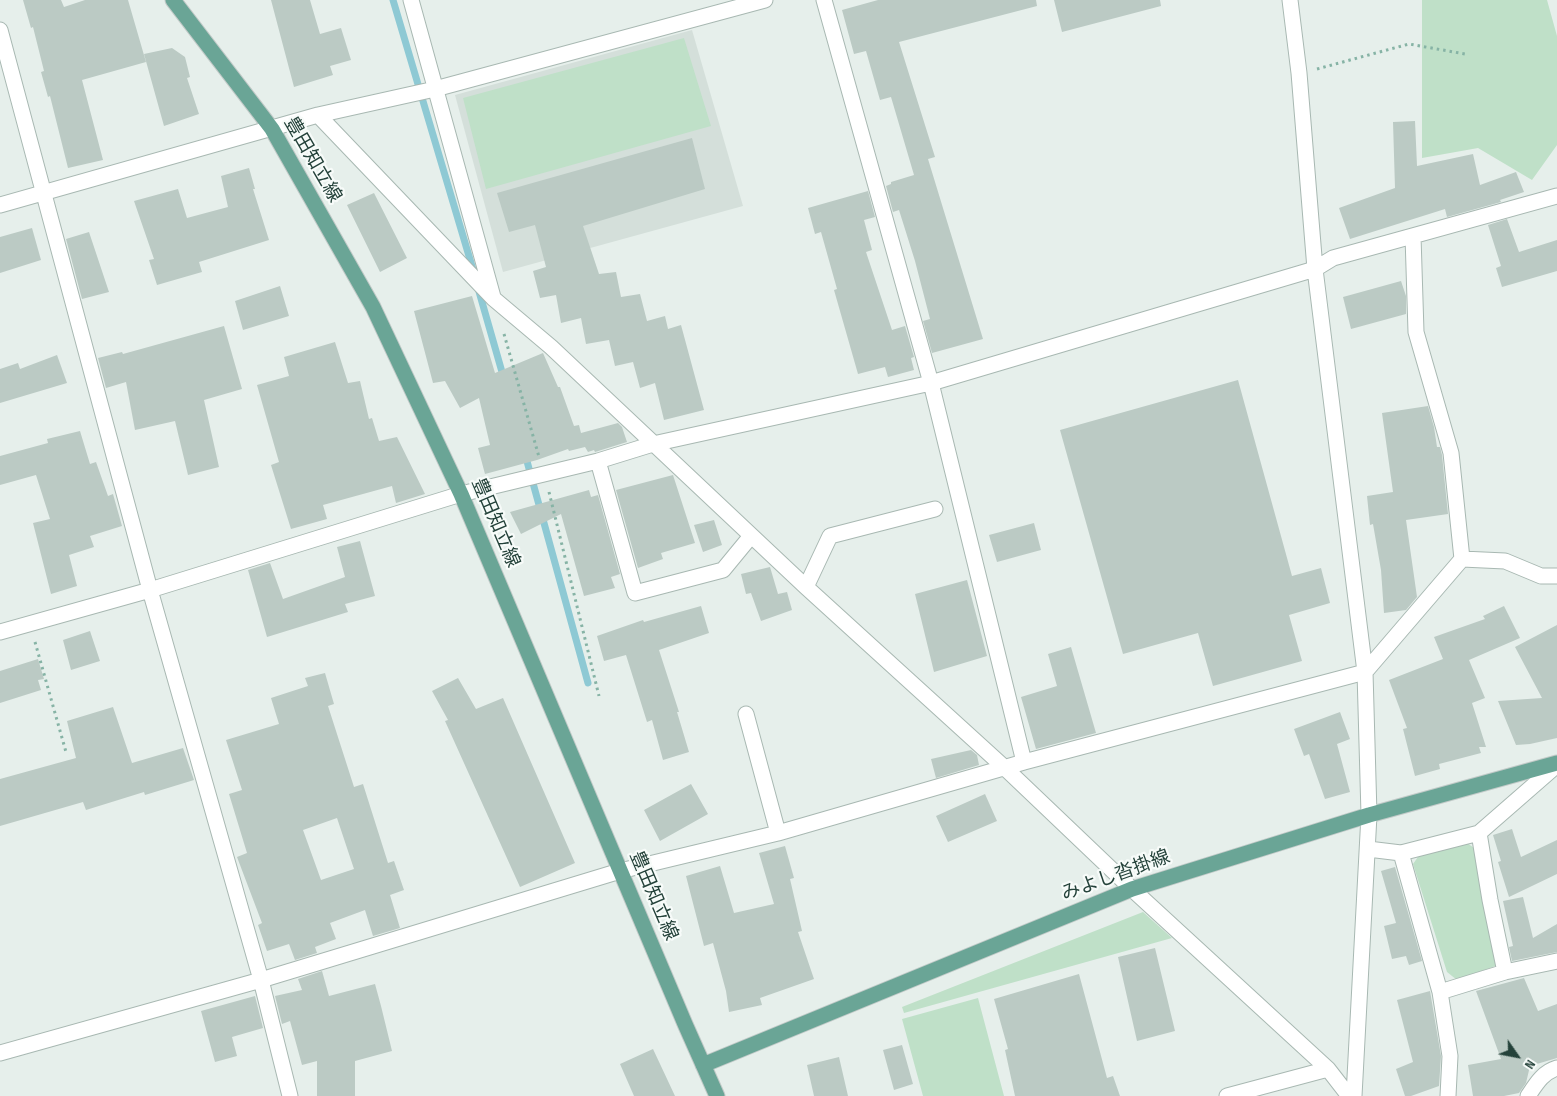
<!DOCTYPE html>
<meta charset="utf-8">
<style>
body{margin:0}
#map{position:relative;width:1557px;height:1096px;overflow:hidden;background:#e6efeb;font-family:"Sofia Sans Condensed",sans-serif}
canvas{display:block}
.north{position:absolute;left:1492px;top:1031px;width:50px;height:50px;-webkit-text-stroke:4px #f7fbf9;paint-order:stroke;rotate:123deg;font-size:14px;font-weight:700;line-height:20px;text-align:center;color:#24423a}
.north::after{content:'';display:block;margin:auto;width:18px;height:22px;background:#24423a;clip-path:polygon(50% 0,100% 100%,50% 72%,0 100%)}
</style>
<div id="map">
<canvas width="1557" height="1096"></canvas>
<div class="north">N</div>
</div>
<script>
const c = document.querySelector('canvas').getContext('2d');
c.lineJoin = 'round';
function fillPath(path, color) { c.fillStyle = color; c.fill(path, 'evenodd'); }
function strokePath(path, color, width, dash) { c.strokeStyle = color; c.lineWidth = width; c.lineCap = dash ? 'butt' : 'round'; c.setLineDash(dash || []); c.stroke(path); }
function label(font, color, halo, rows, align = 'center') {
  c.font = font + ' "Sofia Sans Condensed","Noto Sans JP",sans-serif'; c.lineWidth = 4.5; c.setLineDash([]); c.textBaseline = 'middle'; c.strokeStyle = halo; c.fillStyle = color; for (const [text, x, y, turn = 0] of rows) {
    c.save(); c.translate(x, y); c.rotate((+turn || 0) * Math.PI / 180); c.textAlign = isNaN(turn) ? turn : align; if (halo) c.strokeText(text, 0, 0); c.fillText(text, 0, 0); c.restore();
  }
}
fillPath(new Path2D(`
 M 692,30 L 743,206 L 503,272 L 455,95 Z`), '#d4dfda');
fillPath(new Path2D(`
 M 1422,0 L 1547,0 L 1557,36 L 1557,145 L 1532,180 L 1478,148 L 1422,158 Z
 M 684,38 L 711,126 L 486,189 L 463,98 Z
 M 1467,843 L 1477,850 L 1498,965 L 1457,980 L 1447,972 L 1413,864 L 1420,854 Z
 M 1143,912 L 1172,938 L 904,1013 L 902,1007 Z
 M 978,998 L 1004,1096 L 923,1096 L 902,1019 Z`), '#bfe0c8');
strokePath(new Path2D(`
 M 393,0 L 474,273
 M 478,288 L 504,379
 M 525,454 L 588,683`), '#8ec9d4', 7);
fillPath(new Path2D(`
 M 23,0 L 61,0 L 64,7 L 85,0 L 128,0 L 146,62 L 82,80 L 103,160 L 68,168 L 50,96 L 48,97 L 41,72 L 44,71 L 33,27 L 31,28 Z
 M 271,0 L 310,0 L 320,34 L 341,28 L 351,60 L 330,66 L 333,75 L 294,87 Z
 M 878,0 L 1036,0 L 1037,6 L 899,42 L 935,157 L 928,159 L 983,339 L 932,353 L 923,321 L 930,319 L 915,261 L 899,210 L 893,212 L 886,186 L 891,184 L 891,182 L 914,175 L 891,97 L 880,100 L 866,51 L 854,54 L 842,10 Z
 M 1054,0 L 1160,0 L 1161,6 L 1062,32 Z
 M 172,48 L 185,57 L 190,77 L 187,78 L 199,114 L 164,126 L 144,54 Z
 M 1415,121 L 1417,166 L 1473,154 L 1480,185 L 1516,172 L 1524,192 L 1500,200 L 1501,202 L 1447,217 L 1445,209 L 1350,239 L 1339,208 L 1395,188 L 1393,122 Z
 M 692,138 L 705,189 L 583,226 L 599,274 L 616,272 L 621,297 L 640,294 L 647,321 L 665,316 L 668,329 L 681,325 L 704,410 L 664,420 L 655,383 L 640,388 L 633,362 L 615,366 L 609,340 L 586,344 L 581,318 L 561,323 L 556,295 L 540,298 L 533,271 L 546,267 L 535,225 L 509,232 L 497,193 Z
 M 249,168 L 255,189 L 253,189 L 269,240 L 199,262 L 202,272 L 157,285 L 149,260 L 154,259 L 134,201 L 178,189 L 187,218 L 228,207 L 221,176 Z
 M 868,191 L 875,217 L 864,220 L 872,250 L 866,252 L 892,330 L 905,326 L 914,357 L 911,358 L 914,370 L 888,377 L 885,367 L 858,374 L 834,290 L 837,289 L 821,232 L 815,234 L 808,208 Z
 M 374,193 L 407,258 L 380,272 L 347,205 Z
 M 1507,219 L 1519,252 L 1557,240 L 1557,271 L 1502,287 L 1496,268 L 1501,266 L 1488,225 Z
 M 32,228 L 41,260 L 0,273 L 0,237 Z
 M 89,232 L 109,292 L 82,299 L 66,239 Z
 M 1401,281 L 1406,296 L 1406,314 L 1351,329 L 1343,297 Z
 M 280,286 L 289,316 L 243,330 L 235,301 Z
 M 472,296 L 495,373 L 543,353 L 558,387 L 560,387 L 574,426 L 579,425 L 581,433 L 618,423 L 622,427 L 627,442 L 595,452 L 594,450 L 588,452 L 585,447 L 569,451 L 568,449 L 537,460 L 485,474 L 478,448 L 490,445 L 479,398 L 460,408 L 445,381 L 433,383 L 414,311 Z
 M 224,326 L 242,389 L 204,400 L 219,467 L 188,475 L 175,421 L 135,430 L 126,382 L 106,388 L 98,358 L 122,352 L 123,354 Z
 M 335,342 L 348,383 L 360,381 L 369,419 L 372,418 L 379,441 L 397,437 L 425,494 L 396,503 L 392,486 L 323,505 L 327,519 L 291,529 L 271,465 L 279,462 L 257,385 L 289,376 L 284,357 Z
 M 57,355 L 67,383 L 0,403 L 0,369 L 18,363 L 20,369 Z
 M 1238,380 L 1292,576 L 1321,568 L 1330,603 L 1289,615 L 1302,661 L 1213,686 L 1198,633 L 1123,654 L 1060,430 Z
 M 1428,406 L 1434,427 L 1437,447 L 1440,447 L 1442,455 L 1448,514 L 1406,520 L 1417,597 L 1406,610 L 1384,613 L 1381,570 L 1373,524 L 1370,525 L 1367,496 L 1393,492 L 1382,413 Z
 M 80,431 L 90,464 L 96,462 L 108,496 L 113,494 L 122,526 L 90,536 L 94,547 L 69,555 L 77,586 L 51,594 L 33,523 L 50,519 L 36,475 L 0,485 L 0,456 L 48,443 L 47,439 Z
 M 673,475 L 695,543 L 661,553 L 663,559 L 638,568 L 616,490 Z
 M 589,490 L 591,497 L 598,495 L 620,574 L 611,577 L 615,588 L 584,596 L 561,514 L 521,534 L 510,512 Z
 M 714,520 L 722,545 L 703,552 L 694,525 Z
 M 1034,523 L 1041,550 L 997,562 L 989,535 Z
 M 360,541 L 375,596 L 345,604 L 348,612 L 267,637 L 248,570 L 270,563 L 283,599 L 345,577 L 337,547 Z
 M 770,567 L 778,594 L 787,592 L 792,610 L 761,621 L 751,593 L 746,594 L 741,574 Z
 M 967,580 L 987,656 L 934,672 L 915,594 Z
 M 701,606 L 709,633 L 659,650 L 679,712 L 677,712 L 689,752 L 663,760 L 652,720 L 647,722 L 626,655 L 604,661 L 597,636 L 643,620 L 644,622 Z
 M 1504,606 L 1520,638 L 1469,660 L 1485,698 L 1472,703 L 1486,747 L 1479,747 L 1481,753 L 1439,764 L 1440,769 L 1415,776 L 1403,729 L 1407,728 L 1389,680 L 1443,659 L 1434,637 L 1485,619 L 1483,616 Z
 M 1557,625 L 1557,738 L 1530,744 L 1516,745 L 1498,701 L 1542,698 L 1515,647 Z
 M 90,631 L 100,661 L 71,670 L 63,640 Z
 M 1071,647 L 1096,733 L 1036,749 L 1021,697 L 1057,686 L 1048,654 Z
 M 38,659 L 44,679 L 38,680 L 41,690 L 0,703 L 0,671 Z
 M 325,673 L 334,704 L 328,706 L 354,787 L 363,784 L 388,863 L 394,861 L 404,890 L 390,895 L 400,928 L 373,936 L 365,910 L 330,923 L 336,939 L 315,947 L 317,953 L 295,960 L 289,944 L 267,951 L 258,925 L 262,923 L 237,857 L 247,853 L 229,794 L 242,790 L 226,740 L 279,724 L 271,698 L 308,686 L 305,678 ZM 337,818 L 354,869 L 321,880 L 303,830 Z
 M 458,678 L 476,709 L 503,698 L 575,863 L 520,887 L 445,721 L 448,720 L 432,691 Z
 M 113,707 L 132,763 L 183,748 L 194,780 L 145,795 L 144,792 L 86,810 L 83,802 L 0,826 L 0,779 L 76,758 L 67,721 Z
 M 1340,712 L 1350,739 L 1337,744 L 1350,792 L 1325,799 L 1309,754 L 1304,756 L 1294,729 Z
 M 971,750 L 977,755 L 979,765 L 936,778 L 931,759 Z
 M 691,784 L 708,814 L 660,841 L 644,810 Z
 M 985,794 L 997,821 L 948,842 L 936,816 Z
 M 1512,829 L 1521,857 L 1557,840 L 1557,874 L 1509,897 L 1498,862 L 1501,861 L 1493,835 Z
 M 785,846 L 794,878 L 790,879 L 802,931 L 798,932 L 814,979 L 760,998 L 762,1005 L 729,1012 L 726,991 L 713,943 L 704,946 L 686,876 L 720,866 L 734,913 L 774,904 L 759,853 Z
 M 1395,867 L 1422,961 L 1409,965 L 1406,956 L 1392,959 L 1384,926 L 1396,923 L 1381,871 Z
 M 1523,897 L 1533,938 L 1557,924 L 1557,952 L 1512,961 L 1509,947 L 1513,946 L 1503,901 Z
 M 1155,948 L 1175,1031 L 1137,1041 L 1118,957 Z
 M 322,971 L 329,996 L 375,984 L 381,1006 L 392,1051 L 355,1061 L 355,1096 L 317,1096 L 317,1061 L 302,1065 L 290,1021 L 282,1024 L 275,996 L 302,990 L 298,979 Z
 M 1079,974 L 1107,1078 L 1113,1076 L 1120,1096 L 1015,1096 L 1005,1050 L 1008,1049 L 994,999 Z
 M 1524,978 L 1538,1011 L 1557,1004 L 1557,1058 L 1530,1066 L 1526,1083 L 1519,1093 L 1504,1096 L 1473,1096 L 1468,1065 L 1501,1059 L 1476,991 Z
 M 1430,991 L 1441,1056 L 1439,1086 L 1411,1096 L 1405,1096 L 1396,1069 L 1413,1062 L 1397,1000 Z
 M 255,996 L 263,1028 L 232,1037 L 237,1056 L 215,1062 L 201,1011 Z
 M 902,1045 L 913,1084 L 894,1090 L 883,1050 Z
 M 653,1049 L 675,1096 L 634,1096 L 620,1064 Z
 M 839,1057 L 848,1096 L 814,1096 L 807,1065 Z`), '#bbcac4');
const minor = new Path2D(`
 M 411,0 L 493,297
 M 824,0 L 931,383 L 1024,762
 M 1290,0 L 1299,73 L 1315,269 L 1365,672 L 1369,815 L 1354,1096
 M 0,30 L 150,590 L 261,980 L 290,1096
 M 318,115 L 494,299 L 551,347 L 806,587 L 1005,768 L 1132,889 L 1328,1069 L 1349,1096
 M 0,205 L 318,115 L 435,89 L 765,0
 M 1413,236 L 1416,332 L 1451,453 L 1462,559
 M 598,461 L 635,593 L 723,570 L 751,536
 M 806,587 L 830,536 L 935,509
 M 0,632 L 150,590 L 461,494 L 598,461 L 653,444 L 931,383 L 1315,269 L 1333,258 L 1557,196
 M 746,714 L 778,833
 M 1479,833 L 1490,900 L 1505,972
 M 1368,849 L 1401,853 L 1479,833 L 1557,765
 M 1401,853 L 1440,992 L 1450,1056 L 1448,1096
 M 1440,992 L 1505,972 L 1557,961
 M 0,1053 L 261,980 L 620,871 L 778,833 L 1024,762 L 1365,672 L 1462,559 L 1505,561 L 1541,576 L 1557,576
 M 1227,1096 L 1328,1069
 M 1528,1096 C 1536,1084 1543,1072 1557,1068`);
const major = new Path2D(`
 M 173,0 L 272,129 L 373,307 L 461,494 L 685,1024 L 717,1096
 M 703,1065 L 1132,889 L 1369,815 L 1557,763`);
strokePath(minor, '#a8b8b2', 17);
strokePath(major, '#c2cac8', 17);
strokePath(new Path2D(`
 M 1317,69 L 1409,44 L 1465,54
 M 504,334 L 539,457
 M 549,492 L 599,696
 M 35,642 L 66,752`), '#86b3a5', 3, [2.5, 4]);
strokePath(minor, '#fff', 15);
strokePath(major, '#6aa596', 15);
label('19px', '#24423a', '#f7fbf9', [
 ["豊田知立線",312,160,60],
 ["豊田知立線",495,523,67],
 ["みよし沓掛線",1116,876,-20],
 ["豊田知立線",653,896,67]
]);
</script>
